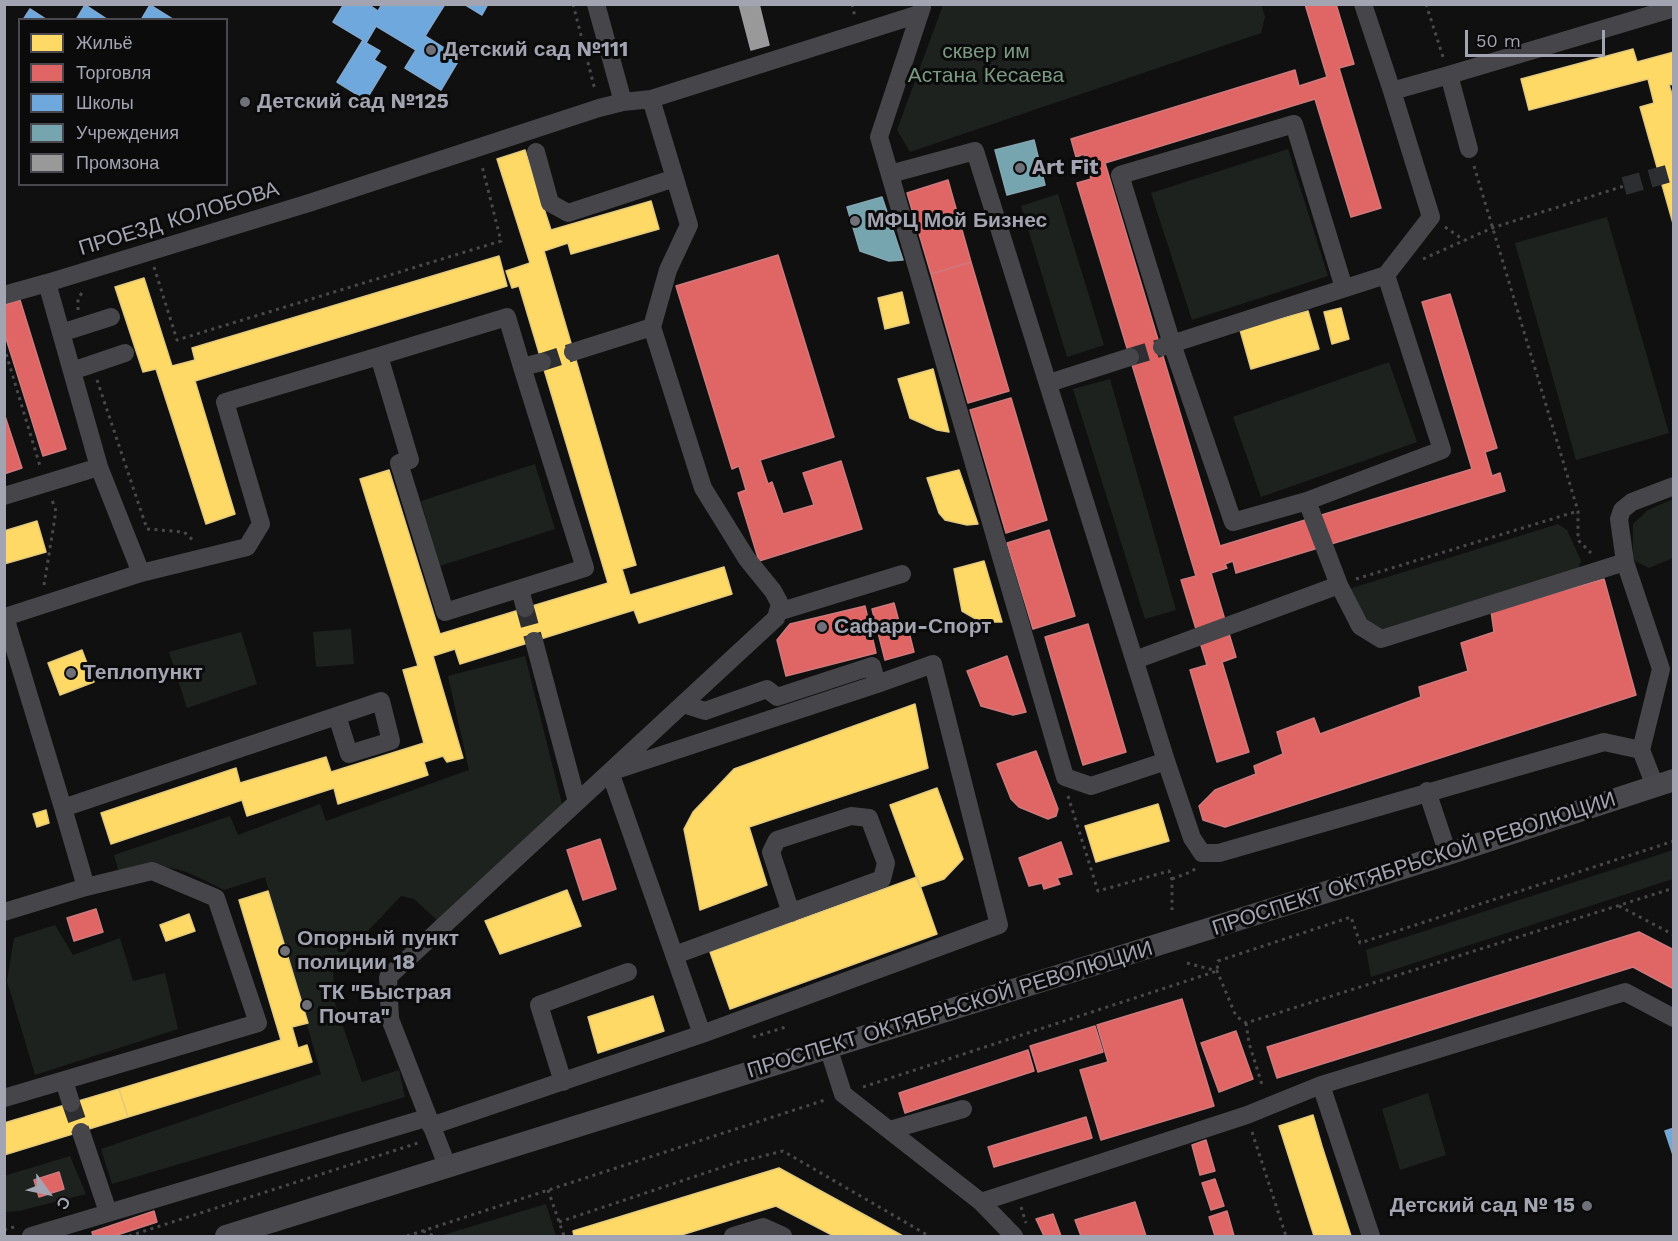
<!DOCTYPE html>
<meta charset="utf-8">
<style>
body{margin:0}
#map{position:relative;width:1678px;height:1241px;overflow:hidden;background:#101011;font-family:"Work Sans",sans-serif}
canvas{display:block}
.frame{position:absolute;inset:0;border:6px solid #a3a4b1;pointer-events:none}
.legend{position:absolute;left:18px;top:18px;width:210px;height:168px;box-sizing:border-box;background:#0b0b0c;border:2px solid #48484e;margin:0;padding:8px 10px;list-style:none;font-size:18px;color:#a3a4b1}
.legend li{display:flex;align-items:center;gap:12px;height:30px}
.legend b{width:30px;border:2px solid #48484e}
.north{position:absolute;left:18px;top:1163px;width:60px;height:60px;-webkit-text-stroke:4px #0b0b0c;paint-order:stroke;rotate:123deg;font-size:16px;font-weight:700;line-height:24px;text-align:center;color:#a3a4b1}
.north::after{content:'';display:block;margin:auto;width:21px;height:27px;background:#a3a4b1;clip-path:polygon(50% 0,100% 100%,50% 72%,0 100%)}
.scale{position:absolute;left:1465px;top:30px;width:140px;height:27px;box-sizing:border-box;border:3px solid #a3a4b1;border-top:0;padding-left:8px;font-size:18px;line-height:21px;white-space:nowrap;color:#a3a4b1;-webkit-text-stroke:4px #0b0b0c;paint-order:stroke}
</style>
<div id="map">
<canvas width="1678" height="1241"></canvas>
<div class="frame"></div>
<ul class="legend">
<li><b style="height:16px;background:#ffd966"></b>Жильё</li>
<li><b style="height:16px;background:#e06666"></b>Торговля</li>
<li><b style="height:16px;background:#6fa8dc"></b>Школы</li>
<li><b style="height:16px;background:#76a5af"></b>Учреждения</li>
<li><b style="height:16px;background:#999"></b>Промзона</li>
</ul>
<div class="north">С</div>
<div class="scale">50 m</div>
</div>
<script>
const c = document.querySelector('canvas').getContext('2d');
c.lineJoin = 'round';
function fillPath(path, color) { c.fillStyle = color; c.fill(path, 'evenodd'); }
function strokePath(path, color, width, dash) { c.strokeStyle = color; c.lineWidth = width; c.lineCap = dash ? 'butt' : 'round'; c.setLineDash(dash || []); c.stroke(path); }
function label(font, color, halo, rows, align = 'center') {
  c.font = font + ' "Work Sans",sans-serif'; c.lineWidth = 6; c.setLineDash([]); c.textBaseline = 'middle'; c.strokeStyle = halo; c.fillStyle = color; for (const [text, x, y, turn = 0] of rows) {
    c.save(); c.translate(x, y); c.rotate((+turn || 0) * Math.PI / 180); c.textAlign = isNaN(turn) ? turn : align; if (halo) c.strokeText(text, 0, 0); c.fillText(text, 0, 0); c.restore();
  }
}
fillPath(new Path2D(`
 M 1261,4 L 1265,17 L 1261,33 L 910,152 L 897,130 L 943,5 Z
 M 1288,149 L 1328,276 L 1192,320 L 1151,193 Z
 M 1058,194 L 1104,345 L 1067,357 L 1021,206 Z
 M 1607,217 L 1669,433 L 1576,460 L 1515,243 Z
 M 1389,362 L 1417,442 L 1261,497 L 1233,417 Z
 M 1110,379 L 1176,610 L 1145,619 L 1073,389 Z
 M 535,464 L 555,529 L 440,566 L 421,501 Z
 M 1673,499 L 1673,558 L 1649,568 L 1633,560 L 1633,524 L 1648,510 Z
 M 1558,524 L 1567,530 L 1581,561 L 1578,569 L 1382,631 L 1367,623 L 1349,589 Z
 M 351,629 L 354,664 L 316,667 L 313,632 Z
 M 241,632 L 257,684 L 187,708 L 169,652 Z
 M 525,656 L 562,804 L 438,921 L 414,899 L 401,896 L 333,968 L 335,1003 L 362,1082 L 399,1070 L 405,1097 L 112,1184 L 101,1149 L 321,1074 L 265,877 L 224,890 C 176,866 173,863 119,873 L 114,855 L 230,816 L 238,835 L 320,804 L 326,821 L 469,770 L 448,676 Z
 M 1673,850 L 1673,879 L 1371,977 L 1366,950 Z
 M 55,925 L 73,955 L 120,938 L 133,981 L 165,973 L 178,1029 L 35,1075 L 7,981 L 14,938 Z
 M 1428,1093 L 1446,1155 L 1400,1170 L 1382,1109 Z
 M 70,1156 L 86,1194 L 19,1211 L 5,1212 L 4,1176 Z
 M 546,1204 L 556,1236 L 440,1236 Z`), '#1d221f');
const homes = new Path2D(`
 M 1633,49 L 1637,62 L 1674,52 L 1674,84 L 1669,85 L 1674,100 L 1674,227 L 1640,107 L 1654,103 L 1648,79 L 1529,110 L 1521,79 Z
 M 525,150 L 551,230 L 651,201 L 659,229 L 571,254 L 568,243 L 544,251 L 636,565 L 622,569 L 630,595 L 724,567 L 732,594 L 639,623 L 634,610 L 460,664 L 455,649 L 433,656 L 463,758 L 447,762 L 443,756 L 424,762 L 428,775 L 338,804 L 334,788 L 247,816 L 242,800 L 111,844 L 101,813 L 236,768 L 240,783 L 326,757 L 331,772 L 424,743 L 403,670 L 418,666 L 360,479 L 389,470 L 440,634 L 608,583 L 519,286 L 512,288 L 506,271 L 530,263 L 497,159 Z
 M 499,256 L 507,286 L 195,381 L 235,514 L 206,524 L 156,369 L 143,372 L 115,287 L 144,278 L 172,366 L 195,360 L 192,348 Z
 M 902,292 L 909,323 L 885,329 L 878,298 Z
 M 1341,308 L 1349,339 L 1332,344 L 1324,312 Z
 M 1308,311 L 1319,349 L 1251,369 L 1240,330 Z
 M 933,369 L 949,432 L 937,430 L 910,418 L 898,379 Z
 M 959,470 L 978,524 L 967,525 L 945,520 L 939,513 L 927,478 Z
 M 37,521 L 46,552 L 4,564 L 4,531 Z
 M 984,561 L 1002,622 L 981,622 L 962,611 L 954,569 Z
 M 82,650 L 94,682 L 60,695 L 48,663 Z
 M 915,704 L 928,768 L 749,827 L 767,885 L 700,910 L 684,829 L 693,812 L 734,769 Z
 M 937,788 L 963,859 L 944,879 L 920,887 L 890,805 Z
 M 1158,804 L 1169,841 L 1096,862 L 1085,826 Z
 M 46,810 L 49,823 L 37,827 L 33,814 Z
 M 917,877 L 937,934 L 730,1009 L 710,952 Z
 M 567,890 L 581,926 L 500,954 L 485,921 Z
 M 268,891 L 308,1023 L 292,1027 L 298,1048 L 307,1045 L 312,1062 L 128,1117 L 119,1089 L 281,1040 L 239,900 Z
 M 189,914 L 195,931 L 166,941 L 160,925 Z
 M 653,996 L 664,1031 L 598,1053 L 588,1017 Z
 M 119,1089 L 128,1117 L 4,1155 L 4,1123 Z
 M 1313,1115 L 1322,1146 L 1351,1236 L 1314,1236 L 1279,1126 Z
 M 779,1168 L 903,1236 L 834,1236 L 776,1206 L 678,1236 L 574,1236 L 573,1231 Z`);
fillPath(homes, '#ffd966');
strokePath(homes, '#e3c97c', 1.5);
const shops = new Path2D(`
 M 1305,4 L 1336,4 L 1354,64 L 1339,68 L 1381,208 L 1351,217 L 1315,99 L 1105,163 L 1220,546 L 1472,469 L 1422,302 L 1450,294 L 1497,448 L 1485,452 L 1492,476 L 1500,473 L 1505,491 L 1236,573 L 1233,561 L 1225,564 L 1227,568 L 1211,573 L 1236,657 L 1222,662 L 1249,752 L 1217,762 L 1190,670 L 1207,665 L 1181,580 L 1196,576 L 1077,183 L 1091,179 L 1084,154 L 1076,157 L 1071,139 L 1295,70 L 1299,86 L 1327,77 Z
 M 948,180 L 971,262 L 931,274 L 907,193 Z
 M 778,255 L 834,437 L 760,460 L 768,484 L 772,482 L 783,514 L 814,505 L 803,473 L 841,461 L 862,529 L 759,561 L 738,493 L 746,490 L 739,466 L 732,469 L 676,286 Z
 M 971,262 L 1009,391 L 968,403 L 931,274 Z
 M 20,300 L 66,449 L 43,456 L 4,332 L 4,305 Z
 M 1011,398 L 1047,520 L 1006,533 L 970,410 Z
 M 4,413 L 22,468 L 4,474 Z
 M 1049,530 L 1075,616 L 1033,629 L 1007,543 Z
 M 1604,579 L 1636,695 L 1225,827 L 1203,820 L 1199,806 L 1215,790 L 1256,774 L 1254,766 L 1283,754 L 1277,732 L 1314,718 L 1320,734 L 1421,697 L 1419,687 L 1468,671 L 1461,643 L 1494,632 L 1491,611 Z
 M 894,603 L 902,633 L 909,632 L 914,652 L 885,660 L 872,609 Z
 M 865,606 L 876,653 L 786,676 L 777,640 L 790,624 Z
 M 1088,624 L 1126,752 L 1083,765 L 1045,637 Z
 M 1007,656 L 1026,712 L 1013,715 L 981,706 L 967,671 Z
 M 1036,751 L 1058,809 L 1056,816 L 1048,819 L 1019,807 L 1011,799 L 997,764 Z
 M 600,839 L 616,889 L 583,900 L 567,850 Z
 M 1061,842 L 1072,874 L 1057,878 L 1060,884 L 1044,889 L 1042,883 L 1029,886 L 1019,858 Z
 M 96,909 L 103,932 L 74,941 L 67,918 Z
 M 1639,932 L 1674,950 L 1674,989 L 1633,967 L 1277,1078 L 1267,1047 Z
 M 1182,999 L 1214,1106 L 1101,1140 L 1080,1070 L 1108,1062 L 1097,1025 Z
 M 1095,1026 L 1103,1052 L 1038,1072 L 1030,1046 Z
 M 1236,1031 L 1253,1079 L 1219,1092 L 1201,1043 Z
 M 1028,1050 L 1034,1071 L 905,1113 L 899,1093 Z
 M 1086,1117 L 1092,1138 L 994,1167 L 988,1147 Z
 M 1206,1140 L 1215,1171 L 1200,1175 L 1192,1145 Z
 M 59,1172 L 64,1189 L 39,1197 L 34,1180 Z
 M 1215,1179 L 1224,1206 L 1211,1210 L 1202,1183 Z
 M 1135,1202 L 1146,1236 L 1081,1236 L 1075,1220 Z
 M 154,1211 L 157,1222 L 114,1236 L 93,1236 L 92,1232 Z
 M 1227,1211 L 1234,1236 L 1215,1236 L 1209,1217 Z
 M 1053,1214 L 1061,1236 L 1044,1236 L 1036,1219 Z`);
fillPath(shops, '#e06666');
strokePath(shops, '#ce797c', 1.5);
const schools = new Path2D(`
 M 344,4 L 368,4 L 378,11 L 382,4 L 445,4 L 425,36 L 460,58 L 441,90 L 405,68 L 416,50 L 376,26 L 366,43 L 380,51 L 374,60 L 386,67 L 366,100 L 337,82 L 363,40 L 333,22 Z
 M 464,4 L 488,4 L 482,15 Z
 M 85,5 L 108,20 L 76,20 Z
 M 150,5 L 174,20 L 141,20 Z
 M 30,9 L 47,20 L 23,20 Z
 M 1674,1128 L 1674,1158 L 1665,1131 Z`);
fillPath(schools, '#6fa8dc');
strokePath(schools, '#7fa7cf', 1.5);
const public = new Path2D(`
 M 1034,140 L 1045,185 L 1007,195 L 995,150 Z
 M 882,197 L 903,260 L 889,261 L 860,251 L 847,207 Z`);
fillPath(public, '#76a5af');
strokePath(public, '#84a5b0', 1.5);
const industry = new Path2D(`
 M 739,4 L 759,4 L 769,45 L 751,50 Z`);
fillPath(industry, '#999');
strokePath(industry, '#9c9ca0', 1.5);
strokePath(new Path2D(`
 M 1624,186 L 1674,172
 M 1130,357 L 1160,348
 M 542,362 L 573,352
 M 525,608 L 534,641
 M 71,1103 L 81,1132`), '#2d2e31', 18, [18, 9]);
strokePath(new Path2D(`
 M 573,4 L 595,90
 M 852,4 L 855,17
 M 1426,4 L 1443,57
 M 1474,166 L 1578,511 L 1578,540 L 1591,553
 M 1445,227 L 1464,240
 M 1423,259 L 1492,228 L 1624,186
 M 154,267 L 177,340 L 501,241 L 482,166
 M 78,310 L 78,299 L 83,291
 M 4,347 L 40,466
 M 97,380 L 147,529
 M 147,529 L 184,532 L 194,541
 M 1356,579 L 1578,511
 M 44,585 L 56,511 L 52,500
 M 1068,796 L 1098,891 L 1169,871 L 1172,880 L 1172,910
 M 1172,879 L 1193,871 L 1195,868
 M 1619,906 L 1674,935
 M 1187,963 L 1217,971 L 1236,1016 L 1246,1023 L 1674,888
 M 1246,1023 L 1249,1043 L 1263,1088
 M 753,1037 L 786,1027
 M 863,1087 L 1217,971 L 1218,961 L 1351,917 L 1360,943 L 1674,841
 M 1252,1132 L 1286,1236
 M 548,1190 L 564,1236
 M 1021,1207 L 1026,1223
 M 559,1222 L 735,1163 L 783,1151 L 929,1236
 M 4,1230 L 14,1227
 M 423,1231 L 434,1236
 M 129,1236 L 421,1142
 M 407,1236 L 825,1100`), '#49494c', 3, [3, 4.5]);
strokePath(new Path2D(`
 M 596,4 L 623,102
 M 1363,4 L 1392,91 L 1449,75
 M 922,7 L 879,137 L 1065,777 L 1091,786 L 1166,761
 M 1469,149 L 1449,75 L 1674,8
 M 536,152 L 550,203 L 568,213 L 675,178
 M 890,174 L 975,151 L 1166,761 L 1192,838 L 1202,853 L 1219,853 L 1604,742 L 1641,750
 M 1386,275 L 1442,450 L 1307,501 L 1339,585 L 1360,626 L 1381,639 L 1625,562
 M 4,295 L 47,283
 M 61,333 L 111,317
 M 1162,347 L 1386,275 L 1431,217 L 1392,91
 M 573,352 L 652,327
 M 522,367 L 585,568 L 445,612 L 399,463 L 410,460 L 379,356 L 507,317 L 522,367 L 542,362
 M 72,371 L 125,353
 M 1049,383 L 1130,357
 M 99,467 L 141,573 L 5,617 L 63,808 L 381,701 L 391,741 L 349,754 L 337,716
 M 4,496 L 99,467 L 47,283 L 309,203 L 599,108 L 623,102 L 651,99 L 919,14
 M 1307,501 L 1233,522 L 1172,344 L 1120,175 L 1294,124 L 1344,288
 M 141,573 L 247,547 L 261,524 L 225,402 L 379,356
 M 520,589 L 525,608
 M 778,612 L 902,574
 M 534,641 L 577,802
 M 1135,660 L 1339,585
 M 1655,786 L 1641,750 L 1661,669 L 1625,562 L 1619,519 L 1622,510 L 1632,502 L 1674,486
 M 1427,791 L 1448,854
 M 4,912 L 86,887
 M 675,955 L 882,879 L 886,863 L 869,818 L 851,816 L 777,840 L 771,852 L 791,913
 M 702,1034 L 610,772 L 877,684
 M 828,1047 L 843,1094 L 981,1202 L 1014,1236
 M 64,1081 L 71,1103
 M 563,1082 L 539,1005 L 628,972
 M 1321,1085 L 1371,1236
 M 4,1098 L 258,1023 L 216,898 L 152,871 L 86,887 L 63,808
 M 431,1126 L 702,1034 L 999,925 L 933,664 L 877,684 L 872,666 L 777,697 L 767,689 L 705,711 L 683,704
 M 890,1130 L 963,1109
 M 81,1132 L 108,1212
 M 448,1168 L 390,1019 L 388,977 L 776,618 L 780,604 L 773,591 L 747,559 L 703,488 L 652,327 L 668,270 L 689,225 L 651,99
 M 981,1202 L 1247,1115 L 1321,1085 L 1625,992 L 1674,1018
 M 31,1236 L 426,1118
 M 733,1236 L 763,1227 L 783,1236`), '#46464a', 18);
strokePath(new Path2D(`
 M 226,1236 L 1448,854 L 1674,780`), '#49494d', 22);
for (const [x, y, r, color] of [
 [431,50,6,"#707079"],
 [245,102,6,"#707079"],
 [1020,168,6,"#707079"],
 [855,221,6,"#707079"],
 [822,627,6,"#707079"],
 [71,673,6,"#707079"],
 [285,951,6,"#707079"],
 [307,1005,6,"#707079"],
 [1587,1206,6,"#707079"]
]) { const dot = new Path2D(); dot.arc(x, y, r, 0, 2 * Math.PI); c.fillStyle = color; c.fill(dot); strokePath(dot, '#0b0b0c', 2); }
label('bold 21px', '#a3a4b1', '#0b0b0c', [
 ["Детский сад №111",443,50],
 ["Детский сад №125",257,102],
 ["Art Fit",1032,168],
 ["МФЦ Мой Бизнес",867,221],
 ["Сафари-Спорт",834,627],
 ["Теплопункт",83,673],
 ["Опорный пункт",297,939],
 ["полиции 18",297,963],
 ["ТК \"Быстрая",319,993],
 ["Почта\"",319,1017],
 ["Детский сад № 15",1575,1206,"right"]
], 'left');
label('21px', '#7b9a83', '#0b0b0c', [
 ["сквер им",986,52],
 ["Астана Кесаева",986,76]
]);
label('21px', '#a3a4b1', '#0b0b0c', [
 ["ПРОЕЗД КОЛОБОВА",179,219,-17],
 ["ПРОСПЕКТ ОКТЯБРЬСКОЙ РЕВОЛЮЦИИ",1414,864,-18],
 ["ПРОСПЕКТ ОКТЯБРЬСКОЙ РЕВОЛЮЦИИ",950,1010,-17]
]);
</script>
